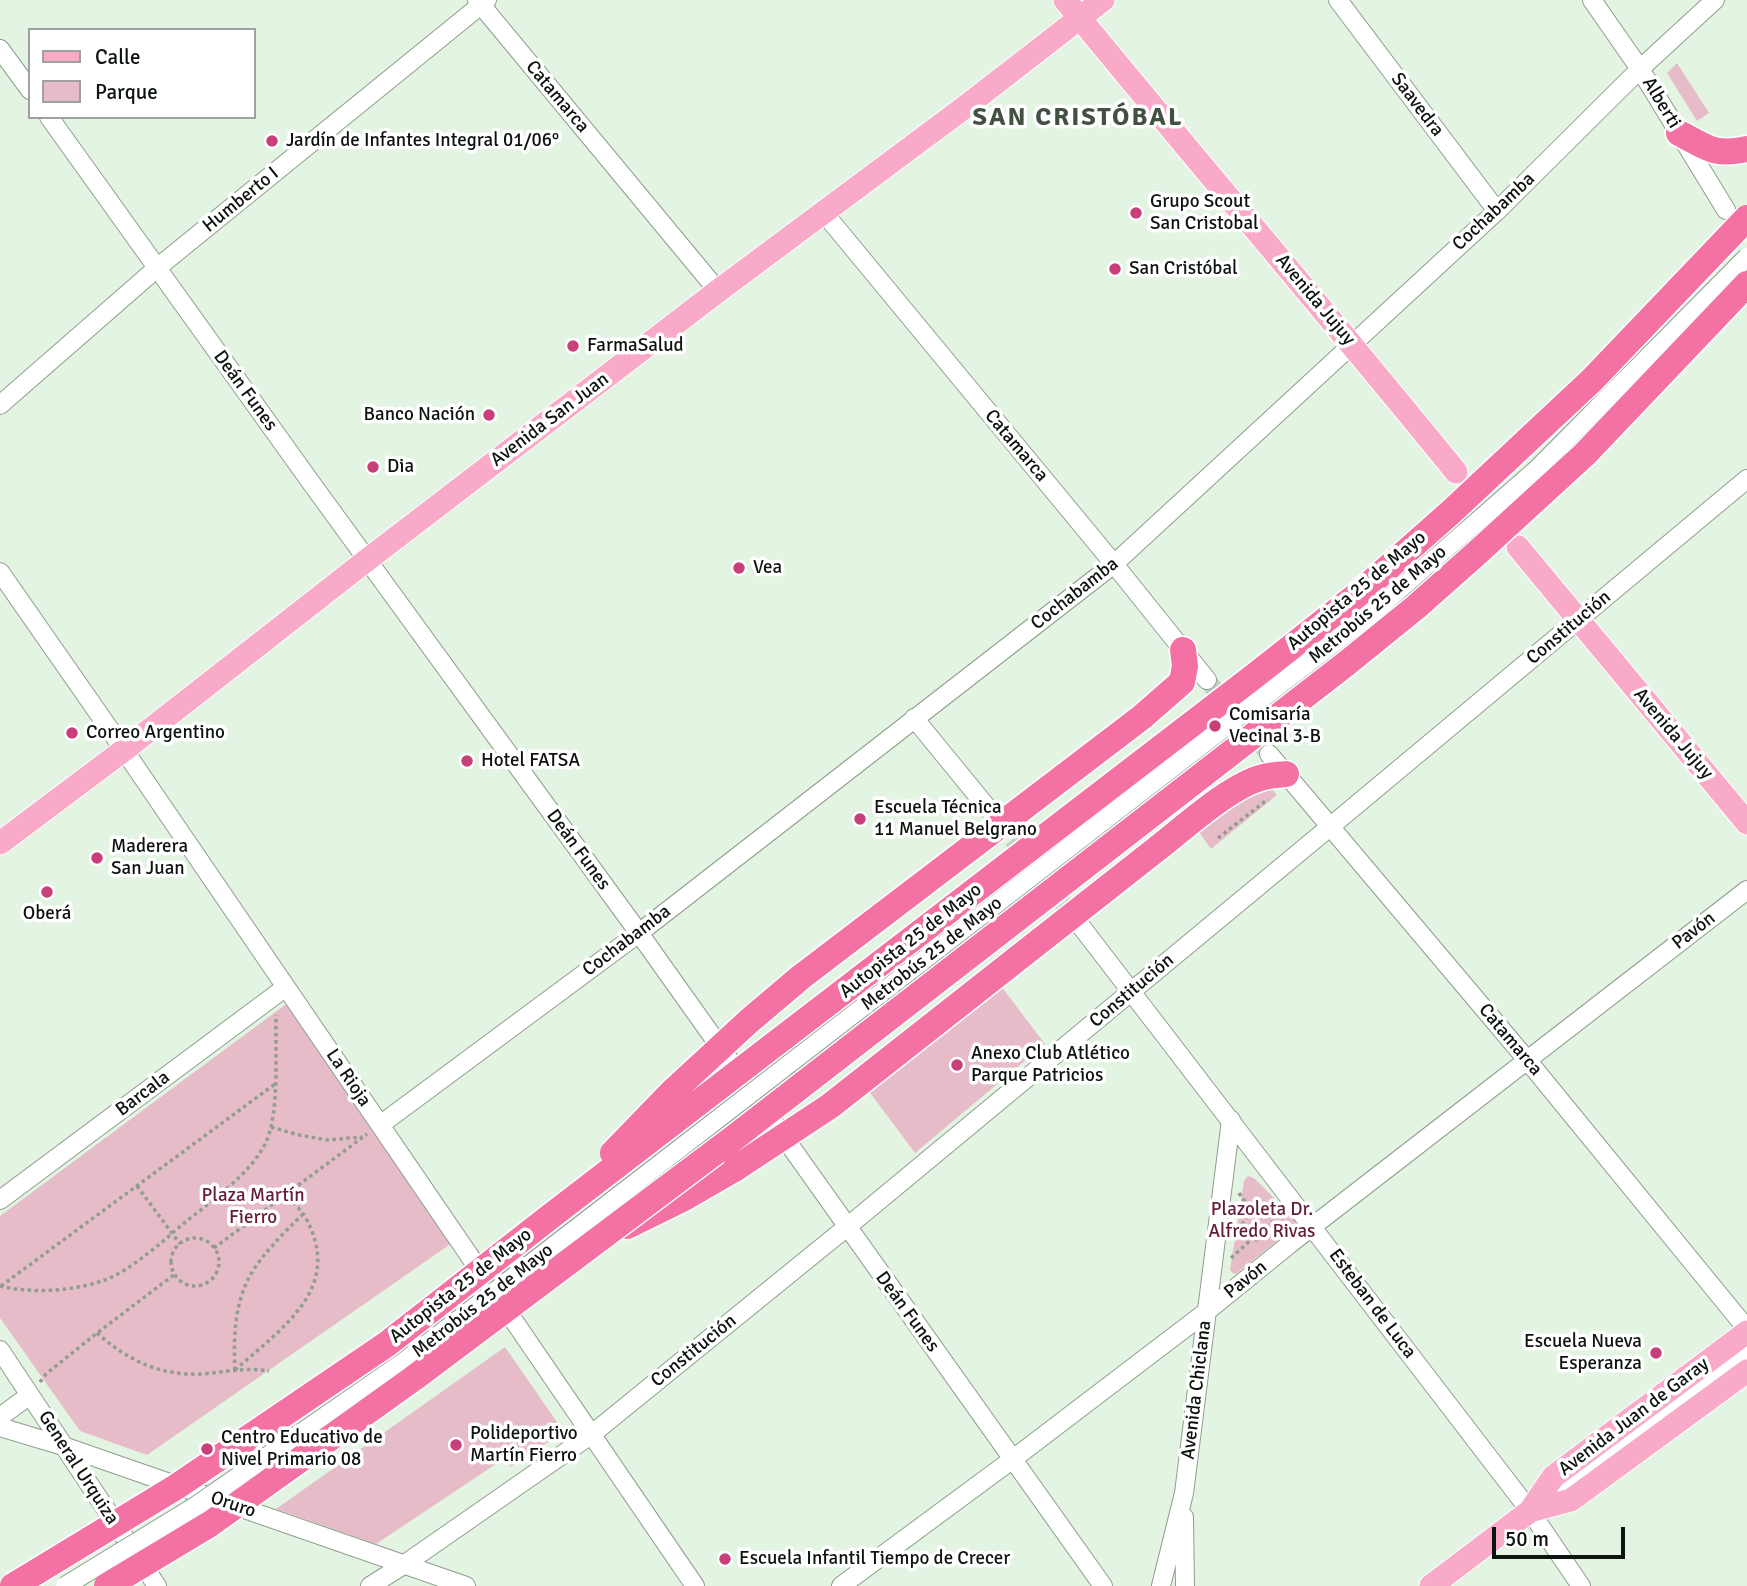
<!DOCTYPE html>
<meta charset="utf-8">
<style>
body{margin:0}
#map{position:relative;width:1747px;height:1586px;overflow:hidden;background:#e3f4e2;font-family:Signika,sans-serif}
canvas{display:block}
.legend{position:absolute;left:28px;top:28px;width:228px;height:91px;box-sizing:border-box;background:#fff;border:2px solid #9ea19e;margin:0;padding:9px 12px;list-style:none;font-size:21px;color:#0d130d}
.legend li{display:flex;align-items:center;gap:14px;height:35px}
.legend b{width:35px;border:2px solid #9ea19e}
.scale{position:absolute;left:1492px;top:1527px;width:133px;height:32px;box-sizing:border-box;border:4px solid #0d130d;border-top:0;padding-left:9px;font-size:21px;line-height:24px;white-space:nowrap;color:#0d130d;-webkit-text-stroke:5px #fff;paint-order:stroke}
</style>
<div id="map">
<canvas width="1747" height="1586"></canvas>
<ul class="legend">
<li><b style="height:9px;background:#f8aac8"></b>Calle</li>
<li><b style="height:19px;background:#e7bcc9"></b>Parque</li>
</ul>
<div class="scale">50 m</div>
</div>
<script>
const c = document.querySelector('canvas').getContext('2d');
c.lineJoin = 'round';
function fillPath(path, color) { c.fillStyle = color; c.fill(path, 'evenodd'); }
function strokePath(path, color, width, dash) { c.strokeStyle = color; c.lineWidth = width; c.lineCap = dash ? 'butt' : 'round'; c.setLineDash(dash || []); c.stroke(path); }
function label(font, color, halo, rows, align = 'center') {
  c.font = font + ' Signika,sans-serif'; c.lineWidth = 7; c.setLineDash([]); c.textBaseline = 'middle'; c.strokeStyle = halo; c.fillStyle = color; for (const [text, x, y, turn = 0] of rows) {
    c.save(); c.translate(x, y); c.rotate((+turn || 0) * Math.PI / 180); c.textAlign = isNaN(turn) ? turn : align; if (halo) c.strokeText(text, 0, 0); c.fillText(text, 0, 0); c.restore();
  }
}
fillPath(new Path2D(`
 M 1677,63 L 1709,113 L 1697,121 L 1667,73 Z
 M 1271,788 L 1277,795 L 1211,849 L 1199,832 L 1245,794 Z
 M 1001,986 L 1045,1044 L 915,1153 L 865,1086 Z
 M 289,1002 L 452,1243 L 147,1455 L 80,1431 L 0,1318 L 0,1216 Z
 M 1248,1176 L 1254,1178 L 1297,1221 L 1293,1228 L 1237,1273 L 1234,1274 L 1230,1270 L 1244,1181 Z
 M 505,1347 L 559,1425 L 554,1438 L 511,1467 L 505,1458 L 376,1544 L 276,1509 Z`), '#e7bcc9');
strokePath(new Path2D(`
 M 1207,680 L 1269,754
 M 996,818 L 1078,922`), '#c3d2c2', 18, [18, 9]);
const minor = new Path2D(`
 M 477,0 L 718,291
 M 1338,0 L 1497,211
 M 1592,0 L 1640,69 L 1726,210
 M 0,49 L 30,90
 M 49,117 L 312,484 L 639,933 L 1103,1586
 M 824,213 L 1114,564 L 1207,680
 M 0,405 L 157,268 L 487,0
 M 0,572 L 124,750 L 695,1586
 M 914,718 L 995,817
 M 1269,754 L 1528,1061 L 1747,1329
 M 1080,925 L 1530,1511 L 1581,1586
 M 380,1125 L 639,933 L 1114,564 L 1497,211 L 1640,69 L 1715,0
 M 0,1200 L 286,987
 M 0,1350 L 157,1586
 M 0,1417 L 30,1395
 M 0,1427 L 63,1446 L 466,1586
 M 1539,1505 L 1747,1351
 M 1184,1517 L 1185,1586
 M 370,1586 L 405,1564 L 592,1434 L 847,1227 L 1331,826 L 1747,479
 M 841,1586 L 1013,1459 L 1206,1312 L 1291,1243 L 1747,890
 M 1161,1586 L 1184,1493 L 1231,1120`);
const major = new Path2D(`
 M 1065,0 C 1194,158 1327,313 1456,472
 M 1518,547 L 1747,823
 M 0,843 L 124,750 L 367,560 L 718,291 L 961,110 L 1103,0
 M 1530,1511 L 1571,1500 L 1747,1371
 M 1431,1586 L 1530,1511 L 1553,1477 L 1747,1332`);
const highway = new Path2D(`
 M 1679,133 C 1708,148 1713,156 1747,149
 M 1142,717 L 1182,682 L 1185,666 L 1183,650
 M 1158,848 C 1185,827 1232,784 1264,777 C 1271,775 1279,775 1286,774
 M 627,1226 L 684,1198 L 736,1168`);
strokePath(minor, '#8e9d8c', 20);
strokePath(major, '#fff', 25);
strokePath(highway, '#fff', 29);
strokePath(new Path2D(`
 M 1218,838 L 1268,799
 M 271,1127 L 299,1135 L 327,1140 L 362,1137
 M 137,1186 L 180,1244
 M 1239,1193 L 1252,1212
 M1243 1225a15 15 0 1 1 30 0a15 15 0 1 1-30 0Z
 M171 1262a24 24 0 1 1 48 0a24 24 0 1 1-48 0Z
 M 214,1248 L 367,1134
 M 1231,1258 L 1252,1239
 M 0,1286 C 33,1294 73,1291 105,1280 C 131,1270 162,1242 183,1224 C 209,1203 252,1173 266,1142 C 280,1111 275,1049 276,1015
 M 1,1286 L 275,1084
 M 97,1333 C 127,1360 160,1376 202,1374 C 225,1372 246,1367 269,1371
 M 235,1370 C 283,1327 346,1287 304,1215 C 299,1208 292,1201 286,1194
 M 235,1370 C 233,1332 235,1293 259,1262 C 272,1244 288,1229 303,1214
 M 40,1382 L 46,1374 L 97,1333 L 175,1274`), '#909d8f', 3.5, [3.5, 3.5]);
strokePath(minor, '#fff', 18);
strokePath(major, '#f8aac8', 23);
strokePath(highway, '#f472a3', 26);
const minorBridge = new Path2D(`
 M 65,1586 L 194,1507 L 402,1363 L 1369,616 L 1537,469 L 1747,257`);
const highwayBridge = new Path2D(`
 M 613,1153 L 671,1093 L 749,1021 L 801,977 L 1142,717
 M 736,1168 L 830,1106 L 1158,848
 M 13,1586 L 176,1487 L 387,1344 L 551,1216 L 1257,674 L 1356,596 L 1451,512 L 1592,380 L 1747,218
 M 107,1586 L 210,1524 L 414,1378 L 735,1137 L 1347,663 L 1416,607 L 1478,552 L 1585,454 L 1747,284`);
strokePath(minorBridge, '#8e9d8c', 20, []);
strokePath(highwayBridge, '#fff', 29, []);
strokePath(minorBridge, '#fff', 18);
strokePath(highwayBridge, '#f472a3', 26);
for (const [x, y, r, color] of [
 [272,141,7,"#c93f79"],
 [1136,213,7,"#c93f79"],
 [1115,269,7,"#c93f79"],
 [573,346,7,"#c93f79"],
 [489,415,7,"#c93f79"],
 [373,467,7,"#c93f79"],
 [739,568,7,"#c93f79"],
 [1215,726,7,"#c93f79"],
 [72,733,7,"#c93f79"],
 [467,761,7,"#c93f79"],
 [860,819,7,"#c93f79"],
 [97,858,7,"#c93f79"],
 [47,892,7,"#c93f79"],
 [957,1065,7,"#c93f79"],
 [1656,1353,7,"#c93f79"],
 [456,1445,7,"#c93f79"],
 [207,1449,7,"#c93f79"],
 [725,1559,7,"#c93f79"]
]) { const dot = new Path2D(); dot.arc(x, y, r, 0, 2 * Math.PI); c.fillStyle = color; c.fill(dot); strokePath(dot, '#fff', 2.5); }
label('19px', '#0d130d', '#fff', [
 ["Catamarca",557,97,50],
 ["Alberti",1661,103,59],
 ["Saavedra",1417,105,53],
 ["Humberto I",241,200,-39],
 ["Cochabamba",1494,212,-43],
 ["Avenida Jujuy",1315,300,50],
 ["Deán Funes",245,391,54],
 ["Avenida San Juan",550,420,-37],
 ["Catamarca",1016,446,50],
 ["Autopista 25 de Mayo",1357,591,-40],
 ["Cochabamba",1075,594,-38],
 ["Metrobús 25 de Mayo",1378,605,-40],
 ["Constitución",1569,628,-40],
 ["Avenida Jujuy",1673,734,50],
 ["Deán Funes",578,850,54],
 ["Pavón",1694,931,-38],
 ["Cochabamba",627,941,-37],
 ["Autopista 25 de Mayo",911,941,-38],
 ["Metrobús 25 de Mayo",932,954,-38],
 ["Constitución",1132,991,-40],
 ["Catamarca",1510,1040,50],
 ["La Rioja",348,1078,56],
 ["Barcala",143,1094,-37],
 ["Pavón",1246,1280,-39],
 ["Autopista 25 de Mayo",461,1286,-38],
 ["Metrobús 25 de Mayo",483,1301,-38],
 ["Esteban de Luca",1372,1304,53],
 ["Deán Funes",907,1312,54],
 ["Constitución",694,1351,-39],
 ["Avenida Chiclana",1197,1390,-83],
 ["Avenida Juan de Garay",1634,1417,-37],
 ["General Urquiza",78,1468,57],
 ["Oruro",233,1505,19]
]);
label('19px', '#0d130d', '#fff', [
 ["Jardín de Infantes Integral 01/06°",286,141],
 ["Grupo Scout",1150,202],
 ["San Cristobal",1150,224],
 ["San Cristóbal",1129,269],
 ["FarmaSalud",587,346],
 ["Banco Nación",475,415,"right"],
 ["Dia",387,467],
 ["Vea",753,568],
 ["Comisaría",1229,715],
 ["Vecinal 3-B",1229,737],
 ["Correo Argentino",86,733],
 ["Hotel FATSA",481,761],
 ["Escuela Técnica",874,808],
 ["11 Manuel Belgrano",874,830],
 ["Maderera",111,847],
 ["San Juan",111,869],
 ["Oberá",47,914,"center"],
 ["Anexo Club Atlético",971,1054],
 ["Parque Patricios",971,1076],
 ["Escuela Nueva",1642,1342,"right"],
 ["Esperanza",1642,1364,"right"],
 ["Polideportivo",470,1434],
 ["Martín Fierro",470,1456],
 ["Centro Educativo de",221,1438],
 ["Nivel Primario 08",221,1460],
 ["Escuela Infantil Tiempo de Crecer",739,1559]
], 'left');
label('19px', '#641c3a', '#fff', [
 ["Plaza Martín",253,1196],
 ["Fierro",253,1218],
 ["Plazoleta Dr.",1262,1210],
 ["Alfredo Rivas",1262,1232]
]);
c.letterSpacing = '2px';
label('bold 26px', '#435142', '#fff', [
 ["SAN CRISTÓBAL",1078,118]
]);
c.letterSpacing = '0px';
</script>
